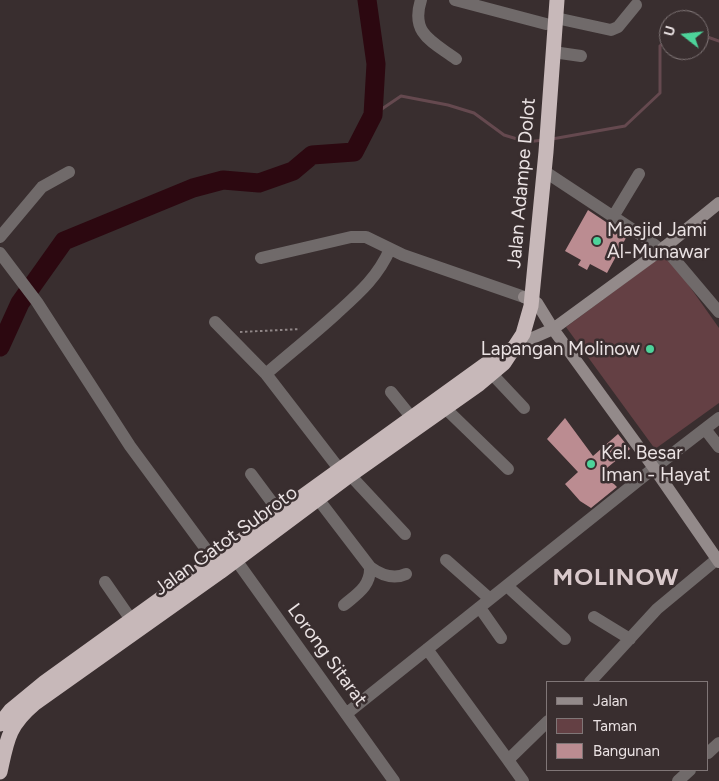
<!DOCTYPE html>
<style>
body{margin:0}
#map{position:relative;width:719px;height:781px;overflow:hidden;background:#392e2f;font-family:Figtree,sans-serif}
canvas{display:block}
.legend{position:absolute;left:546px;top:681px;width:162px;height:90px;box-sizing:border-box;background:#392e2f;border:1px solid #807677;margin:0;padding:6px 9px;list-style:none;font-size:15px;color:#eae2e3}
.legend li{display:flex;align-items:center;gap:10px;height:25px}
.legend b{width:25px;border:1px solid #807677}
.north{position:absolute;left:659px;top:10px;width:50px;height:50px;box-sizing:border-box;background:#392e2f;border:1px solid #807677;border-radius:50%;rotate:286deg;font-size:14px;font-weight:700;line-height:20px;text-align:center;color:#eae2e3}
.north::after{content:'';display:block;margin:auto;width:18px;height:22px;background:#4dd39a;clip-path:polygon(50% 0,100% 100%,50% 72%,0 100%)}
</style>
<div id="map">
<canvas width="719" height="781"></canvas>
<ul class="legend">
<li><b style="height:6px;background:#938a8a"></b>Jalan</li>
<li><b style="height:14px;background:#644044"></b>Taman</li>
<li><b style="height:14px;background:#bb8c91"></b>Bangunan</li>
</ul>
<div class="north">U</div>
</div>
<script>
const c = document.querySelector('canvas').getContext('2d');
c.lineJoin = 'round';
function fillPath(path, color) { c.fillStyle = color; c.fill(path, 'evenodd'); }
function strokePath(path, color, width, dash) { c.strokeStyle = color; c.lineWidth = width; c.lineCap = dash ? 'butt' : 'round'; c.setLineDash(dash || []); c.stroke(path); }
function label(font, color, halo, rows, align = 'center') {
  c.font = font + ' Figtree,sans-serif'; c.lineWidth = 5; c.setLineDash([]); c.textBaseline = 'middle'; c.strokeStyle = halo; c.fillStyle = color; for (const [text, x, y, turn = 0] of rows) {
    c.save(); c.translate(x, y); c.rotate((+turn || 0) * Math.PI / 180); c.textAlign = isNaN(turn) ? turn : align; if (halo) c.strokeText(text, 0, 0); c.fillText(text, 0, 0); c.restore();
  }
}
fillPath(new Path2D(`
 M 666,253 L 719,328 L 719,403 L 655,449 L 566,327 Z`), '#644044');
strokePath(new Path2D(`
 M 699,34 L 719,41
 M 373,115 L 401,96 L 448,105 L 474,113 L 504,135 L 527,142 L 543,140
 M 552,139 L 625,126 L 660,93 L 660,46 L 669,39`), '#65494f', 3);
strokePath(new Path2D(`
 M 0,347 L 20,303 L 64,241 L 193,188 L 223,180 L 259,183 L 293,171 L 312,155 L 354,152 L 373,115 L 376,64 L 367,0`), '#2c0810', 19);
fillPath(new Path2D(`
 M 588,210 L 627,236 L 607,273 L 590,264 L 587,270 L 578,265 L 581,260 L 565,251 Z
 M 565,418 L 593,456 L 618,434 L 630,449 L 602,472 L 617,487 L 591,508 L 580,501 L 565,484 L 578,472 L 547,439 Z`), '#bb8c91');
strokePath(new Path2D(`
 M 240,332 L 300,329`), '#908687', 2, [2.5, 2.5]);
strokePath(new Path2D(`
 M 421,0 C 410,34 433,42 456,59
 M 455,0 L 546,24
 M 556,18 L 611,30 L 618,27 L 636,5
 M 553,52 L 581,56
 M 544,171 L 647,239 L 661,250
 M 613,217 L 639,174
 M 0,237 L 42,187 L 69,172
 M 664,247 L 719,312
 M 0,253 L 37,302 L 130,446 L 214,560
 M 261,258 L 351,237 L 366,237 L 403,255 L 524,297
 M 215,322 L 266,374 L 340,470
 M 266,374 C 289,354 313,335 336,314 C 358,294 378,277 390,249
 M 492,374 L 524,408
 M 391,392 L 412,418
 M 445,408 L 508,469
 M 705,429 L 719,447
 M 251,474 L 280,513
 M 350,475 L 405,534
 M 318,499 L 370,567 C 371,586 357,594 344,605
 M 231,553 L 394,781
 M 446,560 L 490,599
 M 370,567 C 381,575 393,580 406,574
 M 105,582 L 132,621
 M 507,586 L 565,639
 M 480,608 L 501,638
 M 594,617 L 630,639
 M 427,649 L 508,760 L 548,721
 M 590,682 L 657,609 L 717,559
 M 346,714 L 654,468 L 719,418
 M 708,753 L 719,743
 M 508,760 L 523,781
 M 678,781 L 690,770`), '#706a6a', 12);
strokePath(new Path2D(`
 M 524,297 L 537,303 L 553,329 L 654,468 L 719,562
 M 512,347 L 553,329 L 661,250 L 719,203`), '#938a8a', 12);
strokePath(new Path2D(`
 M 0,724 L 11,710 L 45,682 L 500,354
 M 0,772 C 7,740 8,726 34,704 L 220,572 L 350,475 L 479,384 L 504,363 L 523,334 L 531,306 L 546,152 L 557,0`), '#c7b8b9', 15);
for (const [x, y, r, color] of [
 [597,241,5,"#4dd39a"],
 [650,349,5,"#4dd39a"],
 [591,464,5,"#4dd39a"]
]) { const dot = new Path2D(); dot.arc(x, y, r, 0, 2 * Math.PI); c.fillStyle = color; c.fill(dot); strokePath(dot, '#392e2f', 2); }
label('19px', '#eae2e3', '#392e2f', [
 ["Jalan Adampe Dolot",522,183,-85],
 ["Jalan Gatot Subroto",226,541,-36],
 ["Lorong Sitarat",327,655,54]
]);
label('19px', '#eae2e3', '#392e2f', [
 ["Masjid Jami",607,230],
 ["Al-Munawar",607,252],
 ["Lapangan Molinow",640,349,"right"],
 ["Kel. Besar",601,453],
 ["Iman - Hayat",601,475]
], 'left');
c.letterSpacing = '1px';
label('bold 24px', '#d9c9cb', '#392e2f', [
 ["MOLINOW",616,578]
]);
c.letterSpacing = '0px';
</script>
